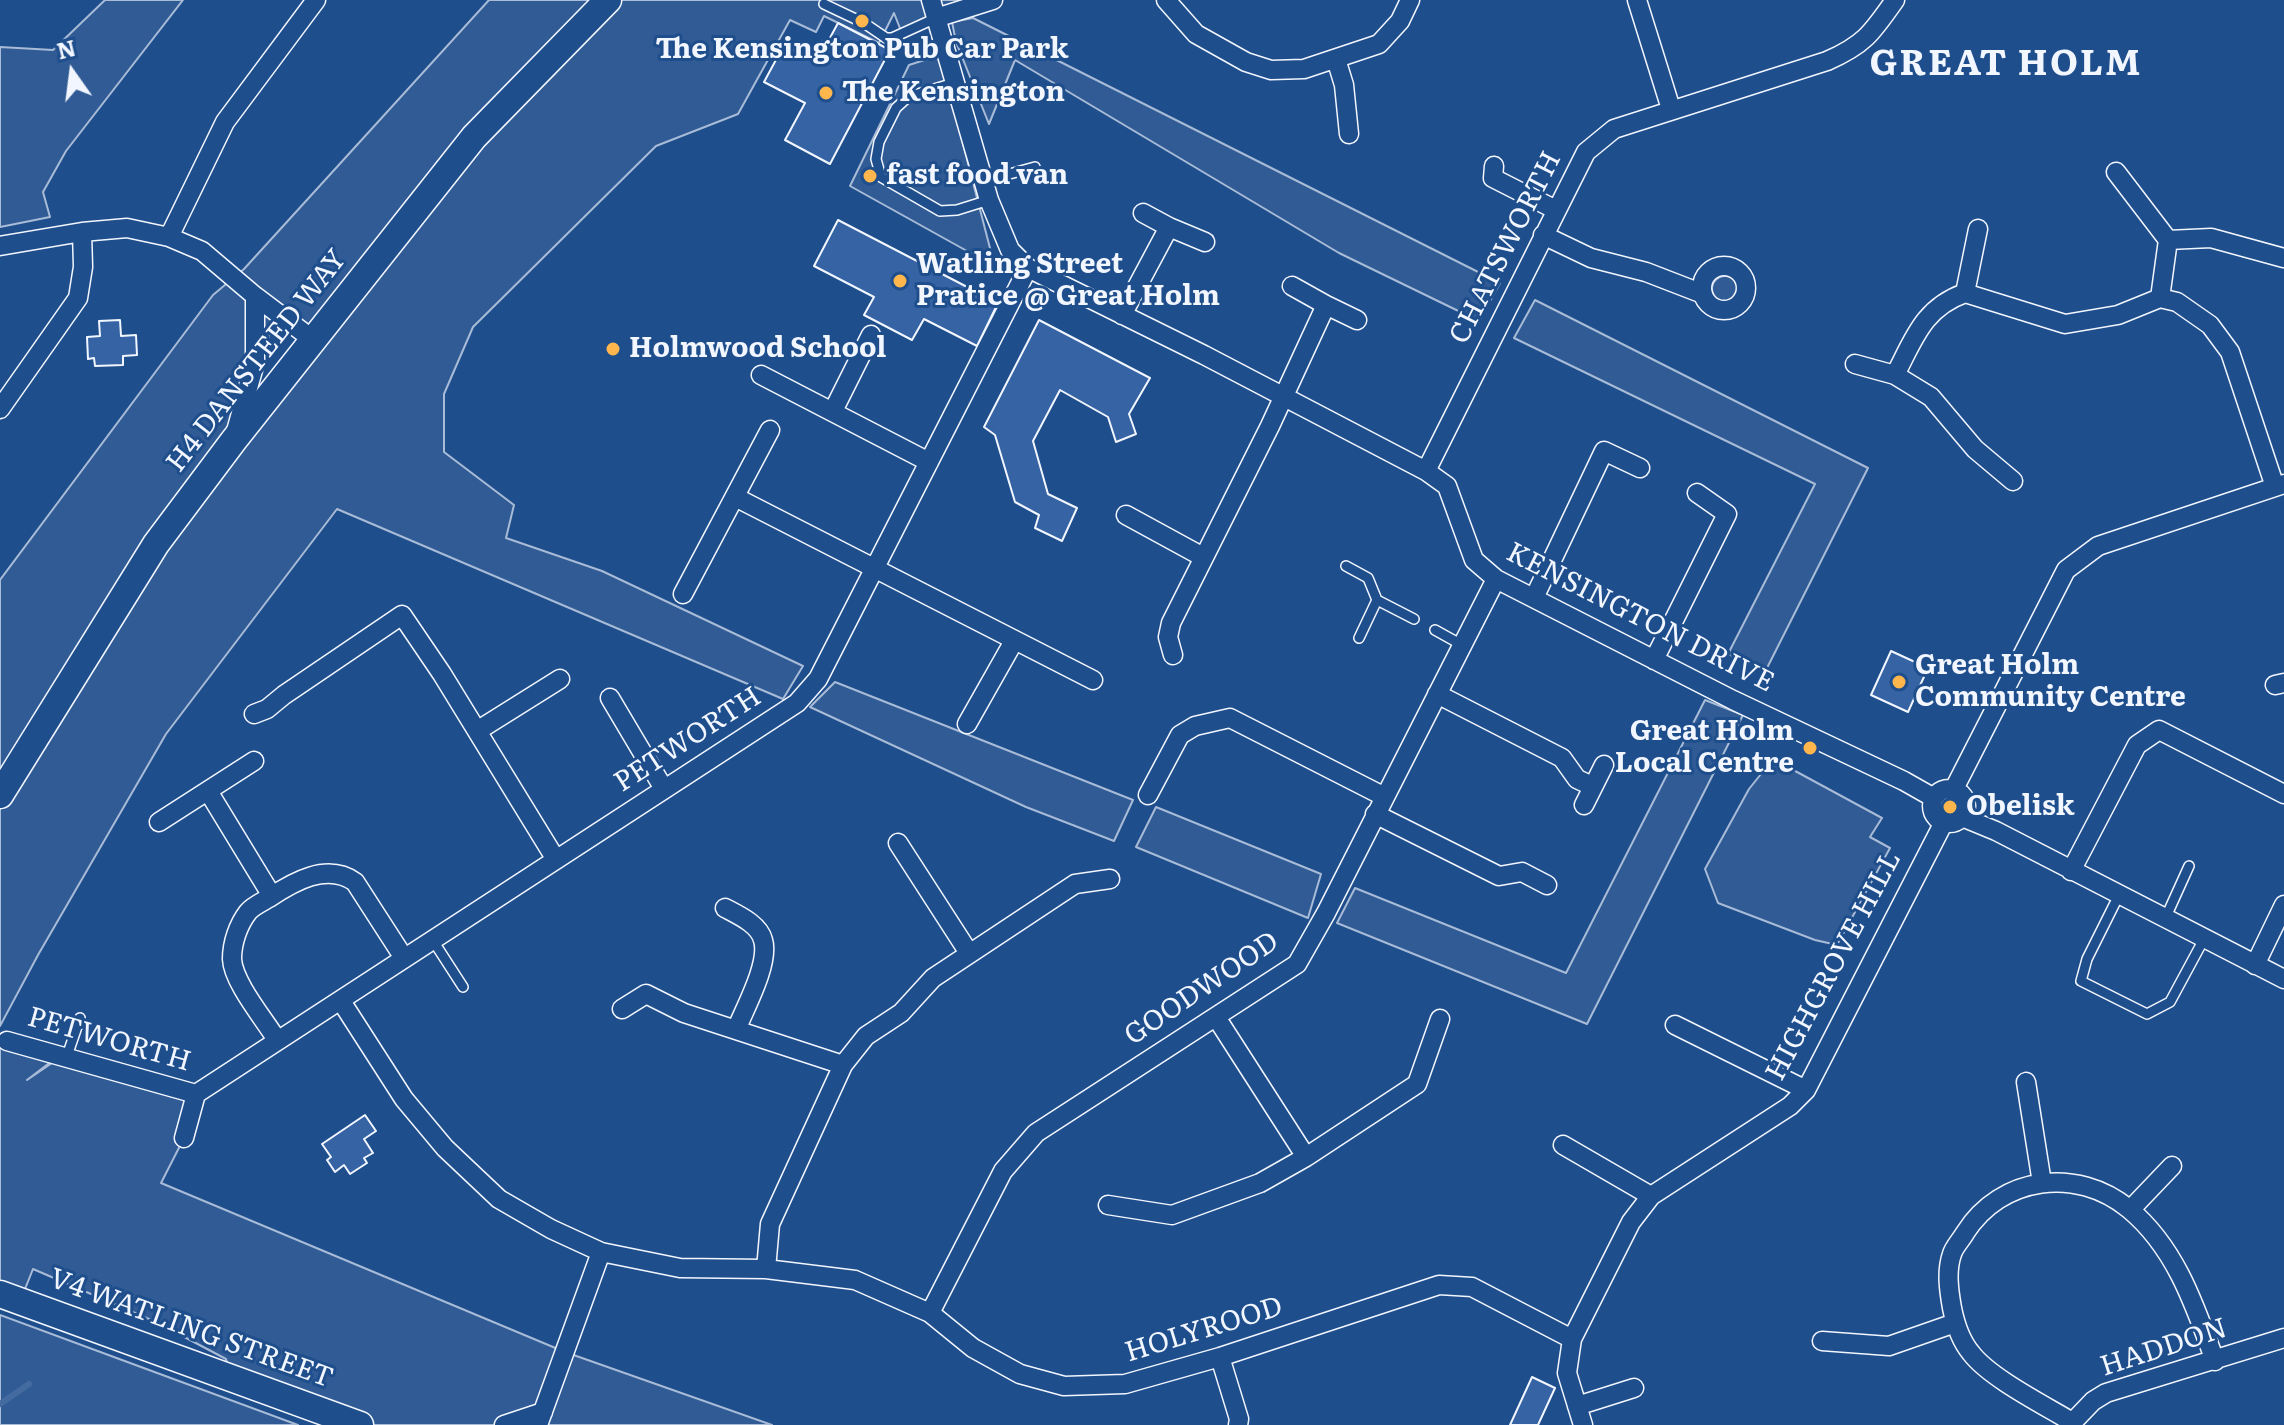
<!DOCTYPE html>
<style>
body{margin:0}
#map{position:relative;width:2284px;height:1425px;overflow:hidden;background:#1f4e8c;font-family:Literata,serif}
canvas{display:block}
.north{position:absolute;left:32px;top:32px;width:80px;height:80px;-webkit-text-stroke:6px #1f4e8c;paint-order:stroke;rotate:346deg;font-size:22px;font-weight:700;line-height:32px;text-align:center;color:#f2f6ff}
.north::after{content:'';display:block;margin:auto;width:28px;height:36px;background:#f2f6ff;clip-path:polygon(50% 0,100% 100%,50% 72%,0 100%)}
</style>
<div id="map">
<canvas width="2284" height="1425"></canvas>
<div class="north">N</div>
</div>
<script>
const c = document.querySelector('canvas').getContext('2d');
c.lineJoin = 'round';
function fillPath(path, color) { c.fillStyle = color; c.fill(path, 'evenodd'); }
function strokePath(path, color, width, dash) { c.strokeStyle = color; c.lineWidth = width; c.lineCap = dash ? 'butt' : 'round'; c.setLineDash(dash || []); c.stroke(path); }
function label(font, color, halo, rows, align = 'center') {
  c.font = font + ' Literata,serif'; c.lineWidth = 6; c.setLineDash([]); c.textBaseline = 'middle'; c.strokeStyle = halo; c.fillStyle = color; for (const [text, x, y, turn = 0] of rows) {
    c.save(); c.translate(x, y); c.rotate((+turn || 0) * Math.PI / 180); c.textAlign = isNaN(turn) ? turn : align; if (halo) c.strokeText(text, 0, 0); c.fillText(text, 0, 0); c.restore();
  }
}
const built = new Path2D(`
 M 105,0 L 183,0 L 66,151 L 43,192 L 50,217 L 0,227 L 0,47 L 53,50 Z
 M 489,0 L 958,0 L 960,11 L 903,36 L 894,13 L 879,43 L 824,16 L 816,32 L 790,20 L 738,114 L 656,146 L 473,327 L 444,394 L 444,452 L 514,505 L 506,538 L 602,571 L 803,666 L 783,699 L 337,509 L 166,734 L 38,955 L 0,1026 L 0,580 L 213,295 L 244,269 ZM 277,313 L 311,340 L 235,436 Z
 M 973,18 L 1500,283 L 1479,321 L 1339,253 L 1015,60 L 989,124 L 956,42 L 952,22 Z
 M 940,55 L 991,252 L 976,256 L 850,186 L 909,65 Z
 M1712 289a13 13 0 1 1 26 0a13 13 0 1 1-26 0Z
 M 1535,300 L 1868,468 L 1766,670 L 1728,654 L 1815,484 L 1514,338 Z
 M 835,682 L 1133,800 L 1114,841 L 1026,807 L 810,707 Z
 M 1705,700 L 1743,715 L 1587,1024 L 1337,923 L 1355,888 L 1566,973 Z
 M 1773,759 L 1882,818 L 1870,837 L 1890,848 L 1837,945 L 1815,940 L 1718,903 L 1705,869 L 1749,789 Z
 M 1156,807 L 1321,874 L 1308,918 L 1136,847 Z
 M 0,1038 L 61,1054 L 27,1080 L 55,1061 L 196,1094 L 184,1138 L 161,1183 L 565,1352 L 772,1425 L 360,1425 L 231,1378 L 226,1359 L 156,1322 L 33,1269 L 19,1304 L 0,1296 Z
 M 0,1315 L 122,1360 L 298,1425 L 0,1425 Z`);
fillPath(built, '#305b95');
strokePath(built, '#a8bbd7', 2);
strokePath(new Path2D(`
 M 0,1404 L 29,1384`), '#446ba0', 6);
const building = new Path2D(`
 M 838,23 L 890,50 L 830,164 L 785,140 L 805,103 L 764,82 L 784,45 L 817,62 Z
 M 838,220 L 998,303 L 977,346 L 924,319 L 912,340 L 864,315 L 874,297 L 814,266 Z
 M 120,320 L 121,336 L 136,335 L 137,355 L 123,356 L 123,365 L 95,366 L 94,358 L 88,359 L 87,337 L 100,336 L 99,321 Z
 M 1039,320 L 1150,378 L 1129,414 L 1136,434 L 1116,442 L 1108,417 L 1060,390 L 1033,441 L 1048,494 L 1077,508 L 1062,541 L 1035,528 L 1039,515 L 1015,502 L 995,435 L 984,427 Z
 M 1891,651 L 1928,668 L 1908,712 L 1871,695 Z
 M 365,1115 L 376,1131 L 364,1139 L 373,1153 L 364,1158 L 367,1163 L 350,1174 L 344,1165 L 335,1172 L 327,1160 L 331,1157 L 322,1144 Z
 M 1532,1377 L 1555,1388 L 1538,1425 L 1510,1425 Z`);
fillPath(building, '#3563a3');
strokePath(building, '#f2f6ff', 2);
const lane = new Path2D(`
 M 824,4 L 864,23 L 886,38 L 892,38 L 936,18
 M 954,83 L 908,97 L 896,108 L 879,142 L 876,159 L 881,177 L 940,211 L 957,210 L 989,200
 M 984,181 L 1035,167
 M 1346,566 L 1368,578 L 1377,600
 M 1435,630 L 1462,645
 M 1359,638 L 1377,600 L 1414,619
 M 2119,895 L 2087,959 L 2081,981 L 2147,1014 L 2170,1002 L 2204,939
 M 2165,919 L 2189,866
 M 432,939 L 463,987
 M 67,1056 L 80,1018`);
const street = new Path2D(`
 M 931,0 L 989,200 L 1010,250 L 1028,268 L 1204,355 L 1426,471 L 1447,486 L 1474,560 L 1496,579 L 1733,700 L 1904,781 L 1934,798
 M 1166,0 L 1196,34 L 1246,62 L 1271,70 L 1304,69 L 1379,44 L 1400,21 L 1410,0
 M 1637,0 L 1671,109
 M 936,18 L 993,0
 M 1336,59 L 1344,85 L 1349,134
 M 1494,166 L 1493,178 L 1556,210
 M 2116,172 L 2168,240 L 2160,298
 M 1143,213 L 1169,227
 M 1978,229 L 1965,293 L 2065,324 L 2118,315 L 2160,298 L 2177,302 L 2210,325 L 2230,352 L 2275,487
 M 1543,235 L 1591,258 L 1646,272 L 1703,294
 M 169,237 L 225,122 L 316,0
 M 2168,240 L 2211,238 L 2284,258
 M 0,246 L 82,232 L 127,228 L 169,237 L 202,251 L 255,296 L 312,339
 M1702 288a22 22 0 1 1 44 0a22 22 0 1 1-44 0Z
 M 1326,305 L 1357,320
 M 1122,315 L 1169,227 L 1205,242
 M 1855,364 L 1895,375 C 1914,339 1923,308 1965,293
 M 761,375 L 929,462
 M 1895,375 L 1931,397 L 1975,449 L 2013,481
 M 0,409 L 78,298 L 83,267 L 82,232
 M 833,411 L 871,335
 M 236,431 L 255,363 L 255,296
 M 1426,471 L 1586,152 L 1614,129 L 1827,61 C 1864,45 1872,33 1895,0
 M 735,497 L 1093,680
 M 1126,515 L 1203,557
 M 683,594 L 770,430
 M 1534,598 L 1604,451 L 1640,468
 M 1173,655 L 1168,637 L 1171,623 L 1270,426 L 1326,305 L 1292,286
 M 1654,660 L 1727,514 L 1697,493
 M 2275,685 L 2284,683
 M 1437,694 L 1562,758 L 1577,779 L 1592,786
 M 610,698 L 664,789
 M 254,714 L 267,709 L 284,695 L 402,615 L 442,674 L 555,858
 M 967,724 L 1014,641
 M 477,731 L 560,679
 M1932 806a17 17 0 1 1 34 0a17 17 0 1 1-34 0Z
 M 1954,789 L 2066,570 L 2098,546 L 2284,484
 M 208,791 L 272,896
 M 1148,795 L 1180,735 L 1195,726 L 1230,718 L 1385,797
 M 1584,805 L 1604,765
 M 1375,814 L 1499,876 L 1522,872 L 1547,885
 M 1962,817 L 1996,831 L 2284,979
 M 159,822 L 254,761
 M 898,843 L 969,953
 M 2071,871 L 2137,745 L 2159,730 L 2284,794
 M 725,908 C 738,915 759,924 763,940 C 770,963 745,1008 736,1030
 M 2255,965 L 2284,905
 M 341,1001 L 404,1099 L 445,1148 L 499,1199 L 551,1229 L 601,1252 L 680,1268 L 766,1269 L 855,1280 L 930,1313 L 973,1348 L 1020,1374 L 1064,1386 L 1125,1384 L 1220,1357 L 1439,1285 L 1472,1287 L 1572,1339
 M 622,1009 L 646,994 L 684,1013 L 843,1065
 M 1216,1017 L 1306,1157 L 1417,1084 L 1440,1019
 M 1675,1025 L 1806,1090
 M 277,1040 C 264,1019 233,982 232,959 C 232,943 238,925 248,912 C 253,906 262,902 269,898 C 293,882 327,862 355,882 L 404,958
 M 7,1041 L 196,1094
 M 2026,1082 L 2042,1183
 M 184,1138 L 196,1094 L 797,703 L 818,679 L 1028,268
 M 1563,1145 L 1651,1196
 M 1108,1205 L 1172,1215 L 1260,1183 L 1306,1157
 M 2130,1210 L 2172,1166
 M 766,1269 L 770,1224 L 843,1065 L 866,1036 L 901,1013 L 933,978 L 1075,884 L 1110,879
 M 930,1313 L 1003,1171 L 1036,1133 L 1297,964 L 1326,913 L 1496,579
 M 1822,1341 L 1889,1346 L 1955,1323
 M 1220,1357 L 1239,1419 L 1238,1425
 M 1577,1406 L 1634,1388
 M 2072,1422 C 2044,1405 1990,1378 1971,1353 C 1961,1341 1955,1323 1952,1308 C 1949,1291 1946,1271 1952,1254 C 1954,1247 1961,1240 1965,1233 C 2001,1176 2077,1166 2129,1209 C 2176,1248 2195,1306 2215,1361
 M 504,1425 L 543,1412
 M 538,1425 L 601,1252
 M 1583,1425 L 1567,1373 L 1572,1339 L 1631,1222 L 1651,1196 L 1790,1106 L 1806,1090 L 1944,822
 M 2070,1425 L 2093,1401 L 2106,1393 L 2284,1338`);
const secondary = new Path2D(`
 M 0,795 L 156,544 L 234,440 L 474,137 L 608,0
 M 0,1294 L 360,1425`);
strokePath(lane, '#f2f6ff', 12);
strokePath(street, '#f2f6ff', 21);
strokePath(secondary, '#f2f6ff', 29);
strokePath(lane, '#1f4e8c', 9);
strokePath(street, '#1f4e8c', 18);
strokePath(secondary, '#1f4e8c', 26);
for (const [x, y, r, color] of [
 [862,21,8,"#ffb74d"],
 [826,93,8,"#ffb74d"],
 [870,176,8,"#ffb74d"],
 [900,281,8,"#ffb74d"],
 [613,349,8,"#ffb74d"],
 [1899,682,8,"#ffb74d"],
 [1810,748,8,"#ffb74d"],
 [1950,807,8,"#ffb74d"]
]) { const dot = new Path2D(); dot.arc(x, y, r, 0, 2 * Math.PI); c.fillStyle = color; c.fill(dot); strokePath(dot, '#1f4e8c', 3); }
label('bold 28px', '#f2f6ff', '#1f4e8c', [
 ["The Kensington Pub Car Park",862,50,"center"],
 ["The Kensington",842,93],
 ["fast food van",886,176],
 ["Watling Street",916,265],
 ["Pratice @ Great Holm",916,297],
 ["Holmwood School",629,349],
 ["Great Holm",1915,666],
 ["Community Centre",1915,698],
 ["Great Holm",1794,732,"right"],
 ["Local Centre",1794,764,"right"],
 ["Obelisk",1966,807]
], 'left');
label('28px', '#f2f6ff', '#1f4e8c', [
 ["CHATSWORTH",1506,248,-63],
 ["H4 DANSTEED WAY",257,361,-52],
 ["KENSINGTON DRIVE",1640,618,27],
 ["PETWORTH",688,740,-33],
 ["HIGHGROVE HILL",1834,966,-62],
 ["GOODWOOD",1202,989,-34],
 ["PETWORTH",109,1040,16],
 ["V4 WATLING STREET",191,1329,20],
 ["HOLYROOD",1204,1330,-17],
 ["HADDON",2164,1348,-18]
]);
c.letterSpacing = '2px';
label('bold 36px', '#f2f6ff', '#1f4e8c', [
 ["GREAT HOLM",2006,64]
]);
c.letterSpacing = '0px';
</script>
